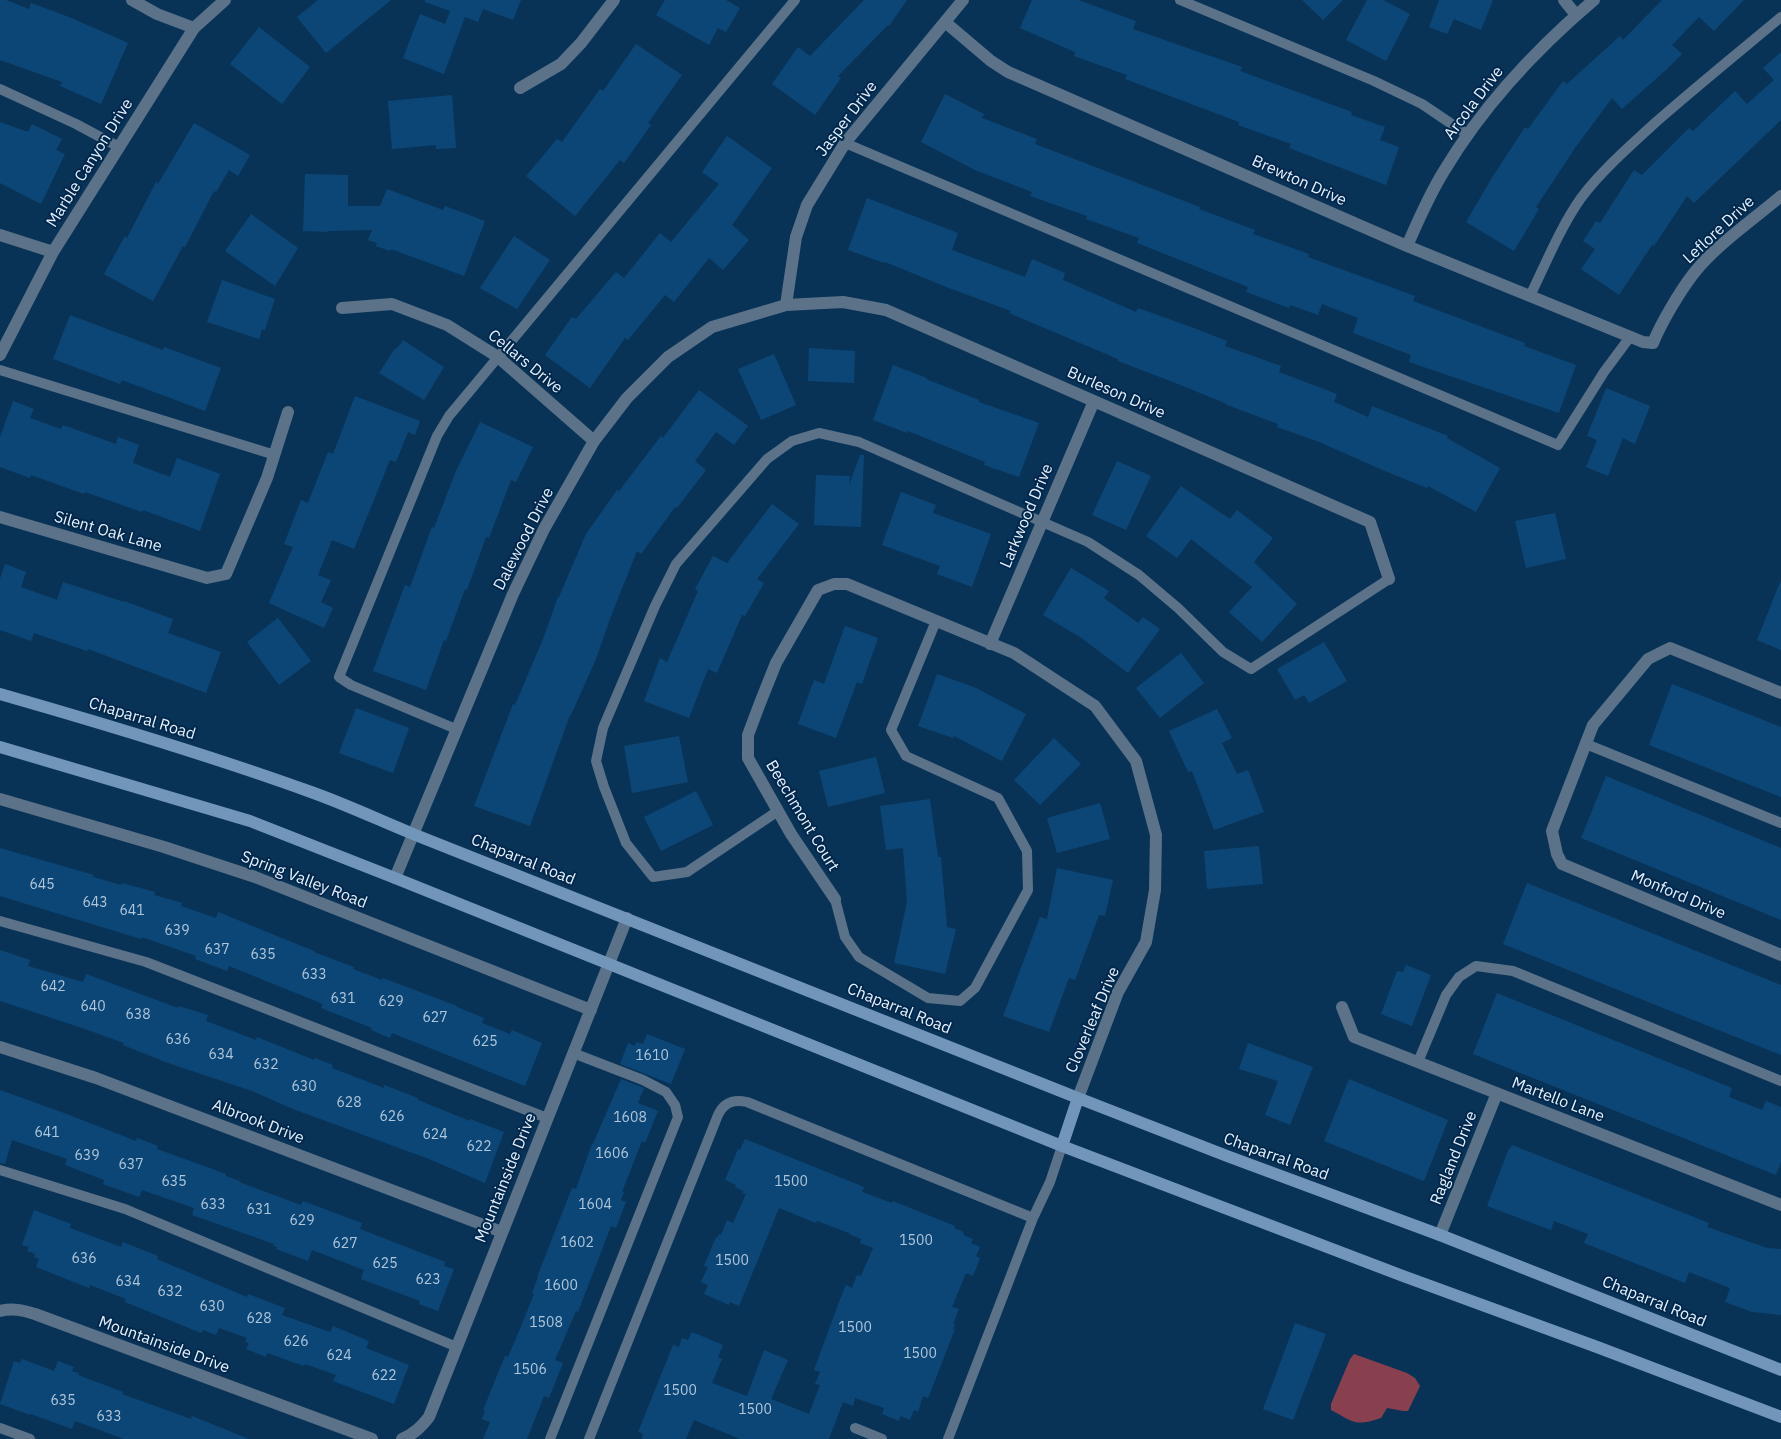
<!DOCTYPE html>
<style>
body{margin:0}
canvas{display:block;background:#083357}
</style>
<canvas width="1781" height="1439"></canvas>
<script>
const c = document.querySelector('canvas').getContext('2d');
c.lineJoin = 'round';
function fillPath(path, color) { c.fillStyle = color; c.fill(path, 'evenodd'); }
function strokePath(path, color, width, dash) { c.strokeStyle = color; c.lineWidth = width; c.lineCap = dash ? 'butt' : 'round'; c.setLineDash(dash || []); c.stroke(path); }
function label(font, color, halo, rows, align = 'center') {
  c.font = font + ' "IBM Plex Sans",sans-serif'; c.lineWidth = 4; c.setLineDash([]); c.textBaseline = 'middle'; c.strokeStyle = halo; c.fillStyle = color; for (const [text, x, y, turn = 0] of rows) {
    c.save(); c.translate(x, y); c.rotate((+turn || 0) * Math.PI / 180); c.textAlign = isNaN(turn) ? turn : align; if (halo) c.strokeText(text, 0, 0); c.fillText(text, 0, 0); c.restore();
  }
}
fillPath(new Path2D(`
 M 1354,1354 L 1407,1373 L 1415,1378 L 1420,1386 L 1408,1411 L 1403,1411 L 1387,1408 L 1381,1418 C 1355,1427 1354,1422 1331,1410 L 1331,1404 L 1350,1359 Z`), '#88404e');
fillPath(new Path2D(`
 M 0,0 L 6,0 L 29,9 L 31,3 L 69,17 L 128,43 L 101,104 L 60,86 L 62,82 L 0,60 Z
 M 318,0 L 391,0 L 326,53 L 297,17 Z
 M 425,0 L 521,0 L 513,20 L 483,9 L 478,22 L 465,17 L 444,74 L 403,58 L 420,14 L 445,24 L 450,11 L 425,2 Z
 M 665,0 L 726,0 L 740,8 L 726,32 L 718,28 L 709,45 L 656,15 Z
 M 864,0 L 907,0 L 889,26 L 888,25 L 838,76 L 841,78 L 815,115 L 772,84 L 798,47 L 810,56 Z
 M 1032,0 L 1078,0 L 1136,21 L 1133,29 L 1242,67 L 1240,71 L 1352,112 L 1351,115 L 1385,127 L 1380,140 L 1399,147 L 1386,185 L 1289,148 L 1291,144 L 1238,125 L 1239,122 L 1125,79 L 1127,75 L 1074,56 L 1075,52 L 1020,28 Z
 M 1302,0 L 1343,0 L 1323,20 Z
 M 1367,0 L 1383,0 L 1410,14 L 1386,61 L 1346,40 Z
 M 1439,0 L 1493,0 L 1481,30 L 1454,19 L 1447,34 L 1429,27 Z
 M 1662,0 L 1744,0 L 1714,31 L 1699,17 L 1672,45 L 1682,54 L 1667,69 L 1622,109 L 1612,98 L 1575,148 L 1536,207 L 1539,209 L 1514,251 L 1466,222 L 1493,176 L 1525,127 L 1528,129 L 1563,81 L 1567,84 L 1620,36 L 1623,40 Z
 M 259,27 L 310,67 L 282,104 L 230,64 Z
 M 636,44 L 682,75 L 648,123 L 651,125 L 624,163 L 620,160 L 575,216 L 526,176 L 557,139 L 562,142 L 600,89 L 603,91 Z
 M 1781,52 L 1781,120 L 1694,203 L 1687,196 L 1654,246 L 1652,245 L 1619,295 L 1581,269 L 1595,249 L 1583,241 L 1596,221 L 1600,223 L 1634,170 L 1642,175 L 1689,128 L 1693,131 L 1735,91 L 1747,104 L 1774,80 L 1763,68 Z
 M 945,94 L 984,114 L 982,118 L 1037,139 L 1035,144 L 1200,207 L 1199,209 L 1255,230 L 1253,234 L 1309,254 L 1308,257 L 1415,296 L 1413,301 L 1525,343 L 1524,346 L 1576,365 L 1559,413 L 1409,362 L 1411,355 L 1353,333 L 1358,318 L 1322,304 L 1318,315 L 1290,305 L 1289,308 L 1246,292 L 1248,287 L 1137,243 L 1139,238 L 1086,219 L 1087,216 L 1030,196 L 1032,192 L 975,170 L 921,142 Z
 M 452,95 L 456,148 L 436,149 L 436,145 L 392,149 L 388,101 Z
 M 0,122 L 28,132 L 32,124 L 62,139 L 56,150 L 65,154 L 41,204 L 0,183 Z
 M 194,123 L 250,155 L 238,176 L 229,170 L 216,192 L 214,191 L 185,247 L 183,246 L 153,301 L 104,274 L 125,236 L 127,238 L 156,182 L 158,184 Z
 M 727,136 L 772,168 L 732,225 L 749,240 L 723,270 L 709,258 L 674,302 L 665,295 L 628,340 L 625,338 L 590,388 L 545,355 L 572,317 L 576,319 L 616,272 L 624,278 L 660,233 L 671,242 L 719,184 L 702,172 Z
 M 305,174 L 348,175 L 348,206 L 380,206 L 387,189 L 443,210 L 445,206 L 485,221 L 464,276 L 391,249 L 390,251 L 376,246 L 377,243 L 368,240 L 372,230 L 328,231 L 328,232 L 303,231 Z
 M 867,198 L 958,233 L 952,250 L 1025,277 L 1032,259 L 1065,273 L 1063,280 L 1136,312 L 1138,308 L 1194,328 L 1227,341 L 1225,346 L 1281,366 L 1279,372 L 1337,394 L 1334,402 L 1368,417 L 1372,406 L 1448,436 L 1447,438 L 1500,468 L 1476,512 L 1428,486 L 1427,488 L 1385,471 L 1319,442 L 1277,427 L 1278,424 L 1227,405 L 1227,404 L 1173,382 L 1118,361 L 1118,359 L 1009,313 L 1011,311 L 949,288 L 885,262 L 884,263 L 848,250 Z
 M 251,214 L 298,248 L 275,286 L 225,251 Z
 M 514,236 L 550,260 L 517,309 L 480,288 Z
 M 222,280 L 275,299 L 265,330 L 262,329 L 259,339 L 207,322 Z
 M 70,315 L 163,350 L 164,347 L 221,368 L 205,411 L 122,380 L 120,384 L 53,359 Z
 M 403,340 L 444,367 L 424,400 L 379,373 L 394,350 L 400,345 Z
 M 809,348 L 855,351 L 854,383 L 808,381 Z
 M 774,354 L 796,405 L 761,420 L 738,369 Z
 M 893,365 L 927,378 L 926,379 L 979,400 L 979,402 L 1039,423 L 1019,477 L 984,465 L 985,462 L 908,431 L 907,433 L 873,420 Z
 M 1606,388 L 1650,406 L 1635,444 L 1623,438 L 1608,476 L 1586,467 L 1597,440 L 1587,436 Z
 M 699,390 L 748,426 L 734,445 L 716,432 L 695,461 L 706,470 L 677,508 L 675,507 L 641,554 L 637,551 L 611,616 L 596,659 L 571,715 L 570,715 L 530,826 L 474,806 L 513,704 L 515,705 L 543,639 L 558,597 L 559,597 L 586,534 L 617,490 L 619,491 L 661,436 L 663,438 Z
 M 355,396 L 420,421 L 415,435 L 408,432 L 396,462 L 390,460 L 354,549 L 332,540 L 318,575 L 331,580 L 321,602 L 333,608 L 324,628 L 269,603 L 293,547 L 284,544 L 301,500 L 308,503 L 328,452 L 333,454 Z
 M 13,401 L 34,409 L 30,418 L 61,429 L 63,425 L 116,444 L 118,437 L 139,445 L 133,463 L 170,477 L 177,458 L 220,474 L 200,531 L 143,510 L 142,512 L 85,492 L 84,494 L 31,475 L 30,478 L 0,467 L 0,437 Z
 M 480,422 L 533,447 L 516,482 L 511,480 L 489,538 L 486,537 L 467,590 L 465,589 L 446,641 L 444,640 L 426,690 L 373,671 L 405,585 L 410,587 L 432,527 L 434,528 L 456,471 Z
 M 860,455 L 864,455 L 861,527 L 814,525 L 816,475 L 850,476 L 849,485 Z
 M 1117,461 L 1151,476 L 1126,530 L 1092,515 Z
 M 1181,486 L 1230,519 L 1237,510 L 1273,538 L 1254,562 L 1297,604 L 1262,642 L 1229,612 L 1252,587 L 1191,539 L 1177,558 L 1146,536 Z
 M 901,492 L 936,505 L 933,513 L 991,534 L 972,587 L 937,574 L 940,566 L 882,545 Z
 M 772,504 L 799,524 L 757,579 L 764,583 L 745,616 L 742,615 L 717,673 L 708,669 L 689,718 L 644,701 L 660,658 L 667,662 L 698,591 L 695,589 L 713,556 L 727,563 Z
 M 1555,513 L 1566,559 L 1526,568 L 1515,521 Z
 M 5,564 L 26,572 L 21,587 L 57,600 L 63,582 L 124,602 L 124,601 L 173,619 L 168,633 L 221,652 L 206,693 L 88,649 L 87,651 L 34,633 L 31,641 L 0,630 L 0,579 Z
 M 1071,568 L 1109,591 L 1104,598 L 1138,623 L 1143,617 L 1160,629 L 1128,673 L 1080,637 L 1043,615 Z
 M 1780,582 L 1781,582 L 1781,650 L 1757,640 Z
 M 278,618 L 311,661 L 279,685 L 247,642 Z
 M 845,626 L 878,638 L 862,684 L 857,682 L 836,738 L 798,724 L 814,680 L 824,684 Z
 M 1324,642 L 1347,681 L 1309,703 L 1304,695 L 1295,700 L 1277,669 Z
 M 1181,653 L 1204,683 L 1160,718 L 1136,688 Z
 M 937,674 L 974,687 L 1026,714 L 1002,761 L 954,736 L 953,738 L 918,726 Z
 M 1672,684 L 1781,727 L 1781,797 L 1649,745 Z
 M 356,708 L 409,728 L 393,773 L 339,753 Z
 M 1217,709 L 1232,738 L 1222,743 L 1237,774 L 1248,770 L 1264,812 L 1214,830 L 1192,771 L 1188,772 L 1169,731 Z
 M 679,736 L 688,782 L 632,793 L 624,746 Z
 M 1054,738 L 1081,764 L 1040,805 L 1014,780 Z
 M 876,757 L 885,793 L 828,807 L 819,771 Z
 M 1606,776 L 1781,848 L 1781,920 L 1581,838 Z
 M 696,791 L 713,825 L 661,851 L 644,817 Z
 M 930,799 L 938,857 L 941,857 L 947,927 L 956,929 L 945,974 L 894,963 L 907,902 L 903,848 L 886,850 L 880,806 Z
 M 1100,803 L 1110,839 L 1057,853 L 1047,818 Z
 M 1259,846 L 1263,884 L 1207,889 L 1204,851 Z
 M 0,848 L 94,875 L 93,877 L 121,885 L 122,883 L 155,892 L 154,895 L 182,903 L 181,906 L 216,918 L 218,912 L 314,951 L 314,952 L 354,967 L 353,969 L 382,980 L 383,978 L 457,1006 L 457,1007 L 484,1018 L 482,1023 L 510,1034 L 512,1030 L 542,1043 L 525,1086 L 392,1033 L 390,1038 L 371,1030 L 372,1028 L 321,1008 L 323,1004 L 229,966 L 227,971 L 195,959 L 196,956 L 142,937 L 141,939 L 0,896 Z
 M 1057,868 L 1113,880 L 1105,916 L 1099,915 L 1075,980 L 1069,978 L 1049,1032 L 1003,1016 L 1040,917 L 1047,919 Z
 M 1527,883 L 1781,985 L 1781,1055 L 1503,944 Z
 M 0,950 L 30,960 L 28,966 L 83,982 L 86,974 L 178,1008 L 179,1006 L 208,1015 L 206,1021 L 256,1040 L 257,1037 L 314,1060 L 315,1058 L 333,1065 L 332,1068 L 384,1088 L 384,1085 L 418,1098 L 418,1100 L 470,1121 L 470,1119 L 504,1132 L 485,1183 L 429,1159 L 293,1109 L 252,1091 L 168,1063 L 123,1045 L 124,1043 L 82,1028 L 0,1001 Z
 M 1406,965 L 1431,975 L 1412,1026 L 1381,1014 L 1397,971 L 1403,972 Z
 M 1497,993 L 1732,1088 L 1729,1097 L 1762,1110 L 1766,1101 L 1781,1107 L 1781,1162 L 1776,1175 L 1473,1054 Z
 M 647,1034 L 685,1049 L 671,1084 L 620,1064 L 628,1043 L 635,1046 L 636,1042 L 643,1044 Z
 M 1248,1043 L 1313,1067 L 1290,1125 L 1265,1115 L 1278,1081 L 1239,1069 Z
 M 621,1079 L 644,1088 L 638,1103 L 658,1111 L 645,1143 L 642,1141 L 622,1192 L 624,1192 L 621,1200 L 626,1202 L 616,1228 L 611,1226 L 578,1312 L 576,1311 L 555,1360 L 563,1363 L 549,1398 L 544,1396 L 527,1439 L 483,1439 L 490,1422 L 482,1419 L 485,1411 L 483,1410 L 505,1356 L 508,1357 L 520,1329 L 534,1294 L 532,1293 L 538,1277 L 537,1277 L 572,1188 L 576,1189 L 592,1144 L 593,1144 Z
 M 1349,1079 L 1448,1120 L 1424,1181 L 1324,1141 Z
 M 0,1090 L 64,1113 L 136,1141 L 137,1138 L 158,1146 L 157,1149 L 226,1174 L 226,1176 L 240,1181 L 239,1182 L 301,1205 L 303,1201 L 362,1223 L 360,1229 L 445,1262 L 444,1266 L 454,1269 L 438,1311 L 419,1304 L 420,1301 L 361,1279 L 364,1270 L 312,1250 L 308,1261 L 276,1249 L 277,1247 L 273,1246 L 274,1244 L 192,1215 L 194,1208 L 142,1190 L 139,1197 L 103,1184 L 104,1180 L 65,1165 L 67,1159 L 12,1140 L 5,1164 L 0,1163 Z
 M 745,1139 L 864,1187 L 862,1192 L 892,1203 L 893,1201 L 955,1226 L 954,1228 L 964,1232 L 963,1235 L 973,1239 L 971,1243 L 980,1247 L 976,1256 L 980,1258 L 973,1276 L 966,1273 L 952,1307 L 959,1309 L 953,1324 L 955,1324 L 953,1329 L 955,1329 L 929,1396 L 928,1398 L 923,1396 L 918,1412 L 914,1410 L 910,1420 L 900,1416 L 899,1421 L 882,1414 L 884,1408 L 855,1398 L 853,1406 L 843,1402 L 829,1439 L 740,1439 L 694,1420 L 686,1439 L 642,1439 L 643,1434 L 638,1432 L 673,1345 L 679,1347 L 682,1338 L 688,1340 L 692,1332 L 723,1345 L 718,1357 L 722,1359 L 712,1383 L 747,1396 L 764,1350 L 788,1360 L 771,1399 L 809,1414 L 820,1385 L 815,1384 L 820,1372 L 814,1370 L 839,1302 L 846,1285 L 852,1288 L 857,1275 L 861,1276 L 873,1248 L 860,1243 L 861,1239 L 849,1234 L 849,1233 L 817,1221 L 816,1223 L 779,1208 L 739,1306 L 730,1302 L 729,1305 L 704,1294 L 708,1285 L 701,1282 L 708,1267 L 704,1266 L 716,1237 L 717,1238 L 719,1234 L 721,1235 L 727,1220 L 733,1223 L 746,1194 L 742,1193 L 743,1191 L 735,1187 L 736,1185 L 725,1180 L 738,1149 L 740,1150 Z
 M 1512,1145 L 1709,1223 L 1707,1227 L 1767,1248 L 1781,1249 L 1781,1315 L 1752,1312 L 1725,1302 L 1730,1288 L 1689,1272 L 1685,1283 L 1584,1243 L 1588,1234 L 1554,1221 L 1551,1230 L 1487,1206 L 1509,1148 L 1510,1149 Z
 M 34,1210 L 71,1224 L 70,1228 L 121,1247 L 123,1242 L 158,1256 L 157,1259 L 247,1297 L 248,1294 L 285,1308 L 282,1315 L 330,1332 L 333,1326 L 369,1341 L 366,1348 L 409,1365 L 394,1404 L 333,1381 L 336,1375 L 305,1364 L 304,1366 L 267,1353 L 266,1357 L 246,1349 L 249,1343 L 245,1342 L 247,1338 L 219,1328 L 216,1335 L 203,1330 L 201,1333 L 125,1302 L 126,1299 L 90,1285 L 89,1288 L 36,1267 L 39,1259 L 34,1257 L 35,1254 L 27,1251 L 29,1247 L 22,1245 Z
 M 1295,1323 L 1326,1334 L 1293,1420 L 1263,1409 Z
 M 22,1359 L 54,1371 L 58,1361 L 74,1367 L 72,1371 L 79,1373 L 78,1375 L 123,1392 L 122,1394 L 191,1419 L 192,1416 L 249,1439 L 124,1439 L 75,1421 L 72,1429 L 31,1414 L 30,1415 L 0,1404 L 14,1361 L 20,1363 Z`), '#0c4676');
strokePath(new Path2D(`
 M 1180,0 L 1374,81 L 1422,104 L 1468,135
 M 0,89 L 76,124 L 119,147
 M 845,143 L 1558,445 L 1604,372 L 1630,337
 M 1530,296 C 1545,265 1561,226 1581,198 C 1602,170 1630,146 1656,122 C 1697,86 1739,52 1781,17
 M 0,370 L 275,455
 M 456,729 L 351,685 L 339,677 L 437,436 L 449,416 L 795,0
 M 1586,744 L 1781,823
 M 778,811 L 687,872 L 653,877 L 626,843 L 604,787 L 596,761 L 603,728 L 655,606 L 676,564 L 767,459 L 792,441 L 819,433 L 859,442 L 1088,542 L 1139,575 L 1178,608 L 1223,652 L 1251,669 L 1389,579
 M 835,899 L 845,937 L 859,957 L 928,998 L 960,1001 L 975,988 L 1028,890 L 1027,851 L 998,798 L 906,756 L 891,730 L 936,621
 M 0,921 L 146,962 L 547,1118
 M 1418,1062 L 1446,995 L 1459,977 L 1476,966 L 1513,971 L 1781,1081
 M 0,1170 L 125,1209 L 457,1347
 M 0,1428 L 30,1439
 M 855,1428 L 882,1439
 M 550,1439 L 678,1117 L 675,1105 L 666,1092 L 643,1080 L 573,1053
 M 589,1439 L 718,1115 C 724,1102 734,1099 747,1102 L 1033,1218
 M 948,1439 L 1033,1218 L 1050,1182 L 1062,1146`), '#5b7288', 10);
strokePath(new Path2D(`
 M 132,0 L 157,14 L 194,28
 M 1564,0 L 1576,15
 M 945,22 L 991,61 L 1008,72 L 1407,246 L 1643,342 L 1653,343 C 1661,323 1680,291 1694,273 C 1715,246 1754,219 1781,196
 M 520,88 L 561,64 L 581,43 L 614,0
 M 0,235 L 53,252
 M 1407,246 C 1418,221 1429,195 1444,171 C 1483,106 1536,49 1594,0
 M 786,305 L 796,237 L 807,205 L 845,143 L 963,0
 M 342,308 L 392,304 L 447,325 L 498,357 L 594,441
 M 0,355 L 53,252 L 194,28 L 225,0
 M 0,517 L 207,578 L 226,574 L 267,478 L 288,412
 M 990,644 L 1094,401
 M 1781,693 L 1670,648 L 1648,659 L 1593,725 L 1552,831 L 1557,854 L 1562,864 L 1781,955
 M 0,799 L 164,847 L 255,877 L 591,1010
 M 395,878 L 513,594 L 544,529 L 594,441 L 627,398 L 668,357 L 712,327 L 786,305 L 843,302 L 886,310 L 1370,522 L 1389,579
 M 835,899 L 791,834 L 748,758 L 748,735 L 760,703 L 776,663 L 818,590 L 834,584 L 847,584 L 1014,653 L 1095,706 L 1136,761 L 1156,835 L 1155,890 L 1146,942 L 1118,992 L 1078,1098
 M 1342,1007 L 1354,1037 L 1781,1205
 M 0,1047 L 96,1078 L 502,1232
 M 1440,1235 L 1497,1093
 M 0,1311 C 13,1308 22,1310 35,1314 L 372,1439
 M 402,1439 C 414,1434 421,1427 429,1417 L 627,918`), '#5b7288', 12);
strokePath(new Path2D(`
 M 0,694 C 105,724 209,755 311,792 C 345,804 379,820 413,834 L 1078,1098 L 1227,1156 L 1440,1235 L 1781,1370
 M 0,747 L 250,821 L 395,878 L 1062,1146 L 1403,1276 L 1597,1347 L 1781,1417
 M 1062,1146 L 1078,1098`), '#7295ba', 12);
label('14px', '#b0c6db', null, [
 ["645",42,885],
 ["643",95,903],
 ["641",132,911],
 ["639",177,931],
 ["637",217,950],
 ["635",263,955],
 ["633",314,975],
 ["642",53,987],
 ["631",343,999],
 ["629",391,1002],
 ["640",93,1007],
 ["638",138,1015],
 ["627",435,1018],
 ["636",178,1040],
 ["625",485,1042],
 ["634",221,1055],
 ["1610",652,1056],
 ["632",266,1065],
 ["630",304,1087],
 ["628",349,1103],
 ["626",392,1117],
 ["1608",630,1118],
 ["641",47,1133],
 ["624",435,1135],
 ["622",479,1147],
 ["1606",612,1154],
 ["639",87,1156],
 ["637",131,1165],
 ["635",174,1182],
 ["1500",791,1182],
 ["633",213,1205],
 ["1604",595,1205],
 ["631",259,1210],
 ["629",302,1221],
 ["1500",916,1241],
 ["1602",577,1243],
 ["627",345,1244],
 ["636",84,1259],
 ["1500",732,1261],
 ["625",385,1264],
 ["623",428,1280],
 ["634",128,1282],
 ["1600",561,1286],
 ["632",170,1292],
 ["630",212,1307],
 ["628",259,1319],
 ["1508",546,1323],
 ["1500",855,1328],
 ["626",296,1342],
 ["1500",920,1354],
 ["624",339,1356],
 ["1506",530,1370],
 ["622",384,1376],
 ["1500",680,1391],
 ["635",63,1401],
 ["1500",755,1410],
 ["633",109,1417]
]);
label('16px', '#e6f1fd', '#00284c', [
 ["Arcola Drive",1474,103,-53],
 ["Jasper Drive",847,119,-53],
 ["Marble Canyon Drive",90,163,-58],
 ["Brewton Drive",1299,181,24],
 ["Leflore Drive",1719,230,-43],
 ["Cellars Drive",525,362,39],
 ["Burleson Drive",1116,393,24],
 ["Larkwood Drive",1027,516,-67],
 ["Silent Oak Lane",108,532,16],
 ["Dalewood Drive",524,539,-63],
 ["Chaparral Road",142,719,17],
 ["Beechmont Court",802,816,59],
 ["Chaparral Road",523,860,22],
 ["Spring Valley Road",304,880,21],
 ["Monford Drive",1678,895,23],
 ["Chaparral Road",899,1009,22],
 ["Cloverleaf Drive",1093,1020,-67],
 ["Martello Lane",1558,1100,21],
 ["Albrook Drive",258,1122,21],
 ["Chaparral Road",1276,1157,20],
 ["Ragland Drive",1454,1158,-68],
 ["Mountainside Drive",506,1178,-68],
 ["Chaparral Road",1654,1302,22],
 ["Mountainside Drive",164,1345,20]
]);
</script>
